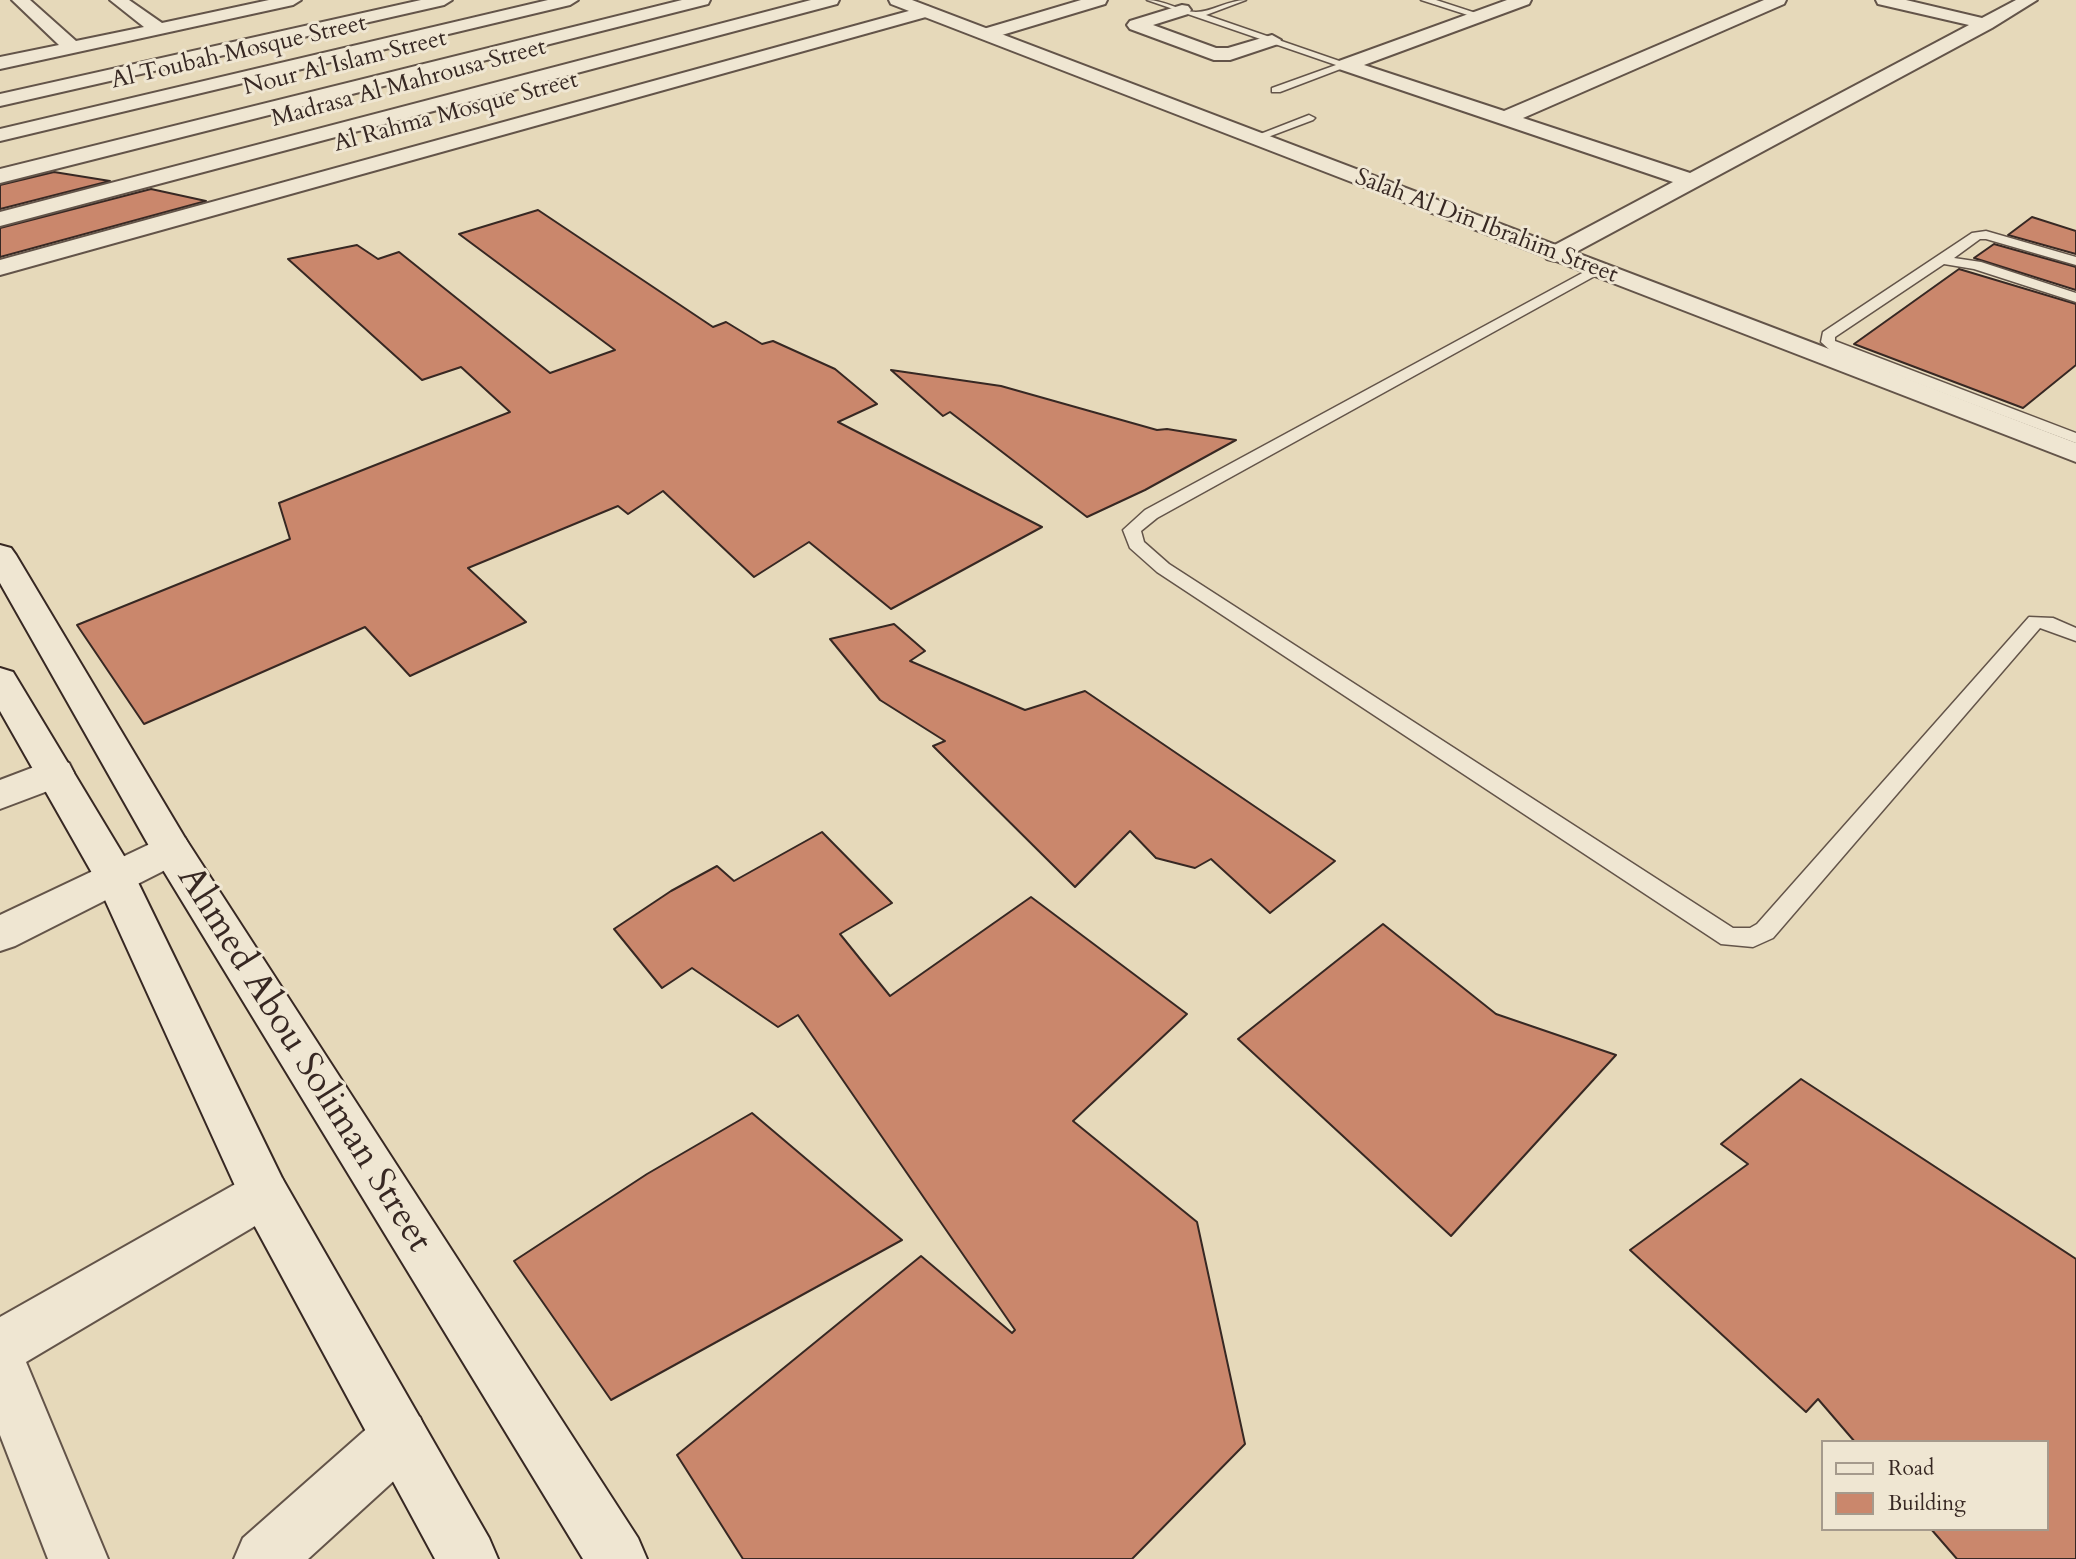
<!DOCTYPE html>
<style>
body{margin:0}
#map{position:relative;width:2076px;height:1559px;overflow:hidden;background:#e6d9ba;font-family:Cardo,serif}
canvas{display:block}
.legend{position:absolute;left:1821px;top:1440px;width:228px;height:91px;box-sizing:border-box;background:#efe6d2;border:2px solid #a59a8c;margin:0;padding:9px 12px;list-style:none;font-size:21px;color:#372823}
.legend li{display:flex;align-items:center;gap:14px;height:35px}
.legend b{width:35px;border:2px solid #a59a8c}
</style>
<div id="map">
<canvas width="2076" height="1559"></canvas>
<ul class="legend">
<li><b style="height:9px;background:#efe6d2"></b>Road</li>
<li><b style="height:19px;background:#ca876c"></b>Building</li>
</ul>
</div>
<script>
const c = document.querySelector('canvas').getContext('2d');
c.lineJoin = 'round';
function fillPath(path, color) { c.fillStyle = color; c.fill(path, 'evenodd'); }
function strokePath(path, color, width, dash) { c.strokeStyle = color; c.lineWidth = width; c.lineCap = dash ? 'butt' : 'round'; c.setLineDash(dash || []); c.stroke(path); }
function label(font, color, halo, rows, align = 'center') {
  c.font = font + ' Cardo,serif'; c.lineWidth = 6; c.setLineDash([]); c.textBaseline = 'middle'; c.strokeStyle = halo; c.fillStyle = color; for (const [text, x, y, turn = 0] of rows) {
    c.save(); c.translate(x, y); c.rotate((+turn || 0) * Math.PI / 180); c.textAlign = isNaN(turn) ? turn : align; if (halo) c.strokeText(text, 0, 0); c.fillText(text, 0, 0); c.restore();
  }
}
const building = new Path2D(`
 M 54,172 L 110,181 L 0,209 L 0,185 Z
 M 151,189 L 206,201 L 0,257 L 0,228 Z
 M 538,210 L 713,327 L 726,322 L 762,344 L 773,341 L 835,369 L 877,404 L 838,422 L 1042,527 L 891,609 L 809,542 L 754,577 L 663,491 L 628,514 L 618,506 L 468,568 L 526,622 L 410,676 L 365,627 L 144,724 L 77,625 L 290,539 L 279,503 L 510,412 L 461,367 L 422,380 L 288,259 L 357,245 L 378,259 L 399,252 L 550,373 L 615,350 L 459,234 Z
 M 2032,217 L 2076,231 L 2076,254 L 2008,235 Z
 M 1994,244 L 2076,267 L 2076,290 L 1974,258 Z
 M 1959,269 L 2076,304 L 2076,365 L 2023,408 L 1854,344 Z
 M 891,370 L 1001,386 L 1157,430 L 1167,429 L 1236,440 L 1145,490 L 1087,517 L 950,412 L 943,416 Z
 M 894,624 L 925,651 L 910,661 L 1025,710 L 1085,691 L 1335,861 L 1270,913 L 1211,859 L 1195,868 L 1156,858 L 1130,831 L 1075,887 L 933,746 L 945,741 L 880,700 L 830,639 Z
 M 822,832 L 892,903 L 840,934 L 890,996 L 1031,897 L 1187,1014 L 1073,1121 L 1197,1222 L 1245,1444 L 1132,1559 L 743,1559 L 677,1455 L 921,1256 L 1012,1333 L 1015,1330 L 798,1015 L 778,1027 L 692,968 L 662,988 L 614,929 L 671,891 L 717,866 L 734,881 Z
 M 1383,924 L 1496,1014 L 1616,1055 L 1451,1236 L 1238,1039 Z
 M 1801,1079 L 2076,1259 L 2076,1559 L 1957,1559 L 1931,1529 L 2046,1529 L 2046,1442 L 1855,1442 L 1818,1399 L 1806,1412 L 1630,1250 L 1748,1164 L 1721,1144 Z
 M 752,1113 L 902,1240 L 611,1400 L 514,1261 L 647,1174 Z`);
fillPath(building, '#ca876c');
strokePath(building, '#372823', 2);
const service = new Path2D(`
 M 1147,0 C 1165,0 1181,12 1196,12 C 1212,12 1228,0 1246,0 L 1206,15 L 1351,65 L 1280,92 L 1272,92 L 1272,88 L 1336,65 Z
 M 1421,0 L 1436,0 L 1485,16 L 1477,18 Z
 M 1309,115 L 1315,118 L 1313,120 L 1260,140 L 1250,138 Z
 M 1986,231 L 2076,257 L 2076,265 L 1986,239 L 1980,239 L 1954,258 L 1981,262 L 2076,293 L 2076,302 L 1974,269 L 1944,264 L 1835,337 L 1835,341 L 2076,433 L 2076,443 L 1831,351 L 1821,342 L 1823,332 L 1972,233 Z
 M 1597,265 L 1604,269 L 1602,272 L 1157,518 L 1141,531 L 1144,542 L 1169,564 L 1733,928 L 1750,928 L 1757,924 L 2029,617 L 2053,618 L 2076,628 L 2076,641 L 2040,628 L 1773,938 L 1753,947 L 1721,944 L 1157,572 L 1130,548 L 1123,530 L 1145,510 Z`);
const minor = new Path2D(`
 M 12,0 L 30,0 L 76,41 L 144,27 L 110,0 L 129,0 L 162,23 L 269,0 L 301,0 L 293,5 L 0,69 L 0,57 L 59,45 Z
 M 421,0 L 452,0 L 444,5 L 0,106 L 0,94 Z
 M 548,0 L 578,0 L 570,5 L 0,141 L 0,129 Z
 M 682,0 L 710,0 L 708,4 L 0,183 L 0,169 Z
 M 811,0 L 839,0 L 837,4 L 0,226 L 0,212 Z
 M 1081,0 L 1107,0 L 1105,4 L 992,38 L 980,38 L 977,34 L 980,30 Z
 M 1507,0 L 1531,0 L 1529,4 L 1364,65 L 1504,111 L 1764,0 L 1786,0 L 1784,4 L 1523,118 L 1690,173 L 1969,25 L 1878,4 L 1876,0 L 1906,0 L 1982,18 L 2016,0 L 2037,0 L 1992,28 L 1563,259 L 1555,261 L 1547,259 L 1543,254 L 1547,249 L 1673,182 L 1339,69 L 1337,65 L 1339,61 Z
 M 1182,5 L 1188,6 L 1191,10 L 1188,14 L 1153,25 L 1216,48 L 1228,48 L 1272,35 L 1281,40 L 1278,44 L 1230,60 L 1214,60 L 1130,29 L 1127,25 L 1130,21 Z
 M 927,6 L 936,11 L 933,15 L 0,275 L 0,260 Z
 M 55,759 L 69,763 L 74,773 L 69,783 L 0,809 L 0,780 Z
 M 264,1171 L 282,1178 L 289,1194 L 282,1210 L 26,1362 L 108,1559 L 48,1559 L 0,1435 L 0,1317 L 246,1178 Z
 M 400,1409 L 420,1417 L 428,1437 L 420,1457 L 308,1559 L 234,1559 L 243,1538 L 380,1417 Z`);
const tertiary = new Path2D(`
 M 889,0 L 912,0 L 2076,443 L 2076,462 L 891,4 Z
 M 171,834 L 185,838 L 191,849 L 185,860 L 15,946 L 0,951 L 0,915 Z`);
const secondary = new Path2D(`
 M 0,545 L 11,548 L 16,555 L 185,838 L 638,1538 L 647,1559 L 583,1559 L 157,860 L 0,583 Z
 M 0,668 L 13,672 L 130,866 L 282,1178 L 489,1538 L 498,1559 L 435,1559 L 246,1210 L 96,880 L 0,711 Z`);
strokePath(service, '#635449', 3);
strokePath(minor, '#635449', 4);
strokePath(tertiary, '#635449', 4);
strokePath(secondary, '#372823', 4);
fillPath(service, '#efe6d2');
fillPath(minor, '#efe6d2');
fillPath(tertiary, '#efe6d2');
fillPath(secondary, '#efe6d2');
label('24px', '#372823', '#efe6d2', [
 ["Al Toubah Mosque Street",239,53,-13],
 ["Nour Al Islam Street",345,64,-14],
 ["Madrasa Al Mahrousa Street",409,84,-15],
 ["Al Rahma Mosque Street",456,113,-15],
 ["Salah Al Din Ibrahim Street",1486,227,21]
]);
label('37px', '#372823', '#efe6d2', [
 ["Ahmed Abou Soliman Street",303,1060,58]
]);
</script>
